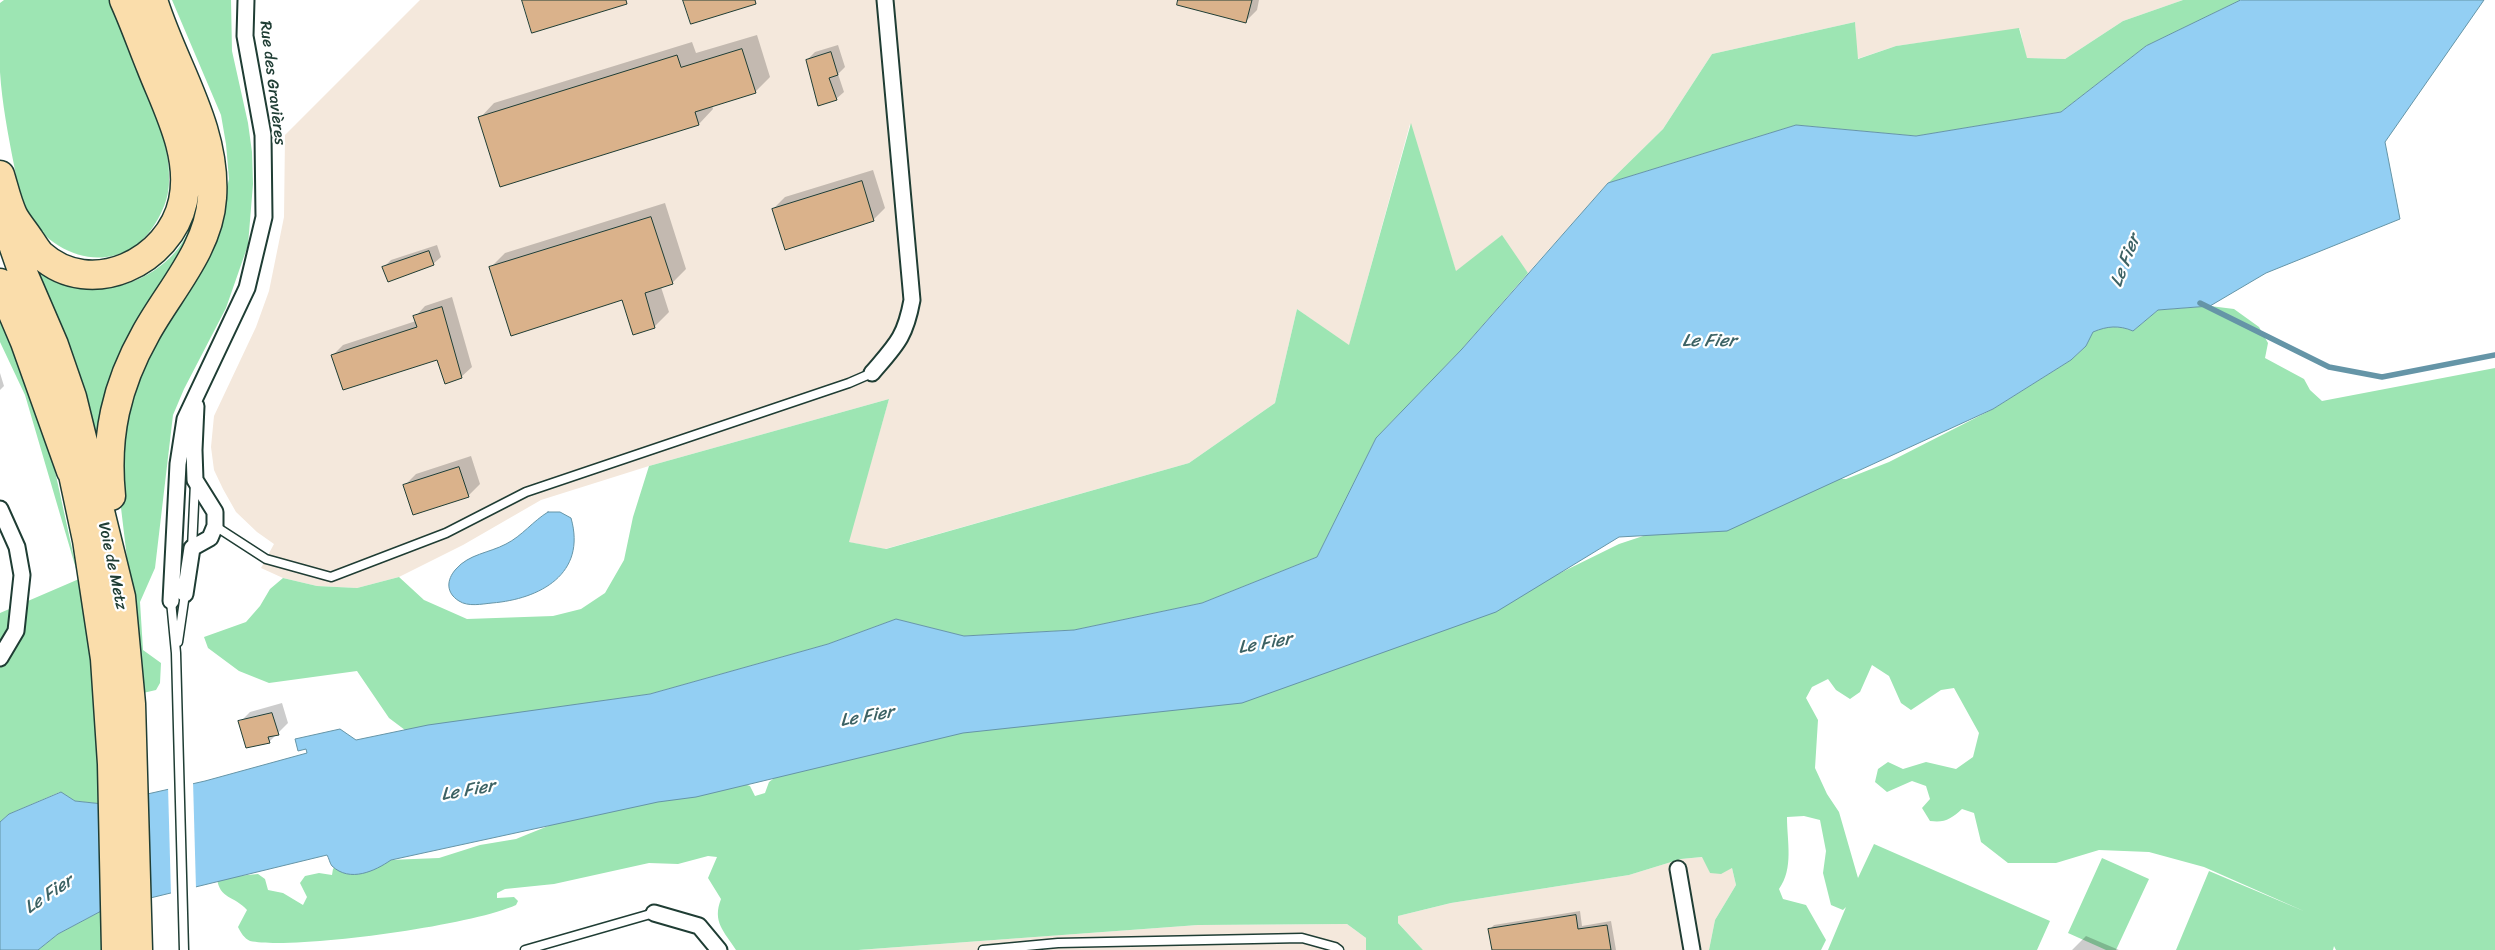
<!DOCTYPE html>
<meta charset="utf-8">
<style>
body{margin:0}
canvas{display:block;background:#fff}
</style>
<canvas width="2495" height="950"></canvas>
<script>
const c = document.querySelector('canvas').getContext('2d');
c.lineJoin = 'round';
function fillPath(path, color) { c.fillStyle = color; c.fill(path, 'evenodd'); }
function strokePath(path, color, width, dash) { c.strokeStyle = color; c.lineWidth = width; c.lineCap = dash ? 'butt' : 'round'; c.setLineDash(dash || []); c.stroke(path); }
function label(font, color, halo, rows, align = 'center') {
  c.font = font + ' Sriracha,sans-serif'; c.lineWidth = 4.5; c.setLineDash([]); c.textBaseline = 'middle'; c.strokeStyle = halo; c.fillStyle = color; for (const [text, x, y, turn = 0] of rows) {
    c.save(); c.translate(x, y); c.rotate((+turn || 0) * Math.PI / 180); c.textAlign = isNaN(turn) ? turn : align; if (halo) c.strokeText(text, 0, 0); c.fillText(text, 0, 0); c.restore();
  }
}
fillPath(new Path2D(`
 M 420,0 L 2183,0 L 2123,21 L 2065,59 L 2026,58 L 2020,29 L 1896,46 L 1857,59 L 1855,22 L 1712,54 L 1663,129 L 1608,183 L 1528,273 L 1501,236 L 1456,272 L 1410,124 L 1349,346 L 1297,309 L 1275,403 L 1189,463 L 885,549 L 848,542 L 889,399 L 649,466 L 541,500 L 463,545 L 399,577 L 357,588 L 317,586 L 283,578 L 261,568 L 274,544 L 257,532 L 236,512 L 223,489 L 214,470 L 211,447 L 214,416 L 256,327 L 269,291 L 284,217 L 285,135 Z
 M 1703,857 L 1710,873 L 1732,868 L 1736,885 L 1715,920 L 1709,950 L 1423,950 L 1398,923 L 1398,916 L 1451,903 L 1629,875 L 1681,859 Z
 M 1347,924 L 1366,938 L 1366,950 L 858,950 L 1198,925 Z`), '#f4e8dc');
fillPath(new Path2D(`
 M 4,0 L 112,0 C 125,33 138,66 150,99 C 159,126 170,151 169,180 C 169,195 165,206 158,219 C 126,277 58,265 27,213 C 19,199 17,181 14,165 C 8,134 2,103 0,72 C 0,49 0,26 0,3 Z
 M 172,0 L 231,0 L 232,51 L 248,123 L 252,152 L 253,184 L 248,245 L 226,308 L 184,389 L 173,415 L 155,568 L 140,602 L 143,650 L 161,663 L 160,683 L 156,690 L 143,693 L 119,491 L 127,390 L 219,220 L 229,179 L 226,144 L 221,115 Z
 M 2183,0 L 2241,0 L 2146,46 L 2061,112 L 1916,136 L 1796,125 L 1608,183 L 1663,129 L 1712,54 L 1855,22 L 1858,59 L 1896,46 L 2019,28 L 2027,58 L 2065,59 L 2123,21 Z
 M 1411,123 L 1456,271 L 1502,235 L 1528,273 L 1462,349 L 1376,438 L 1317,557 L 1202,603 L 1074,630 L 964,636 L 896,619 L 828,644 L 650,694 L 405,730 L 389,718 L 357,671 L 269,683 L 239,671 L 208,648 L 204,637 L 246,622 L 260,606 L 270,589 L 283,578 L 317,586 L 357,588 L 399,577 L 424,600 L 467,619 L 553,616 L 581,609 L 605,593 L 624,560 L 633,517 L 649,466 L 889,399 L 849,542 L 886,549 L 1189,463 L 1275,403 L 1297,309 L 1349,345 Z
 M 198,180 L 199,208 L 192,234 L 112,370 L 105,394 L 97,430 L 93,431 L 27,255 C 35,264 44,275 56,281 C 100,303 164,279 186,236 C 195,219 196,199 198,180 Z
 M 2210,306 L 2234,309 L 2259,327 L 2268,343 L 2265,358 L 2304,379 L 2310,390 L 2322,401 L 2495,368 L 2495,950 L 2336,950 L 2334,946 L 2333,950 L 2176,950 L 2209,871 L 2306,912 L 2204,867 L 2149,852 L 2099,850 L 2056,863 L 2008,863 L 1981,842 L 1974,813 L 1962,809 C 1951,819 1945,823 1930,821 L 1922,808 L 1930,799 L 1926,786 L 1912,781 L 1887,792 L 1875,782 L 1878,769 L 1888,762 L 1903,769 L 1926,762 L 1956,769 L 1973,757 L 1979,733 L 1954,688 L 1941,690 L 1911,710 L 1901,703 L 1889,676 L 1872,665 L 1860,692 L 1850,699 L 1836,690 L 1828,679 L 1812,687 L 1806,698 L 1818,720 L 1815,768 L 1827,794 L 1839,812 L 1858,878 L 1874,844 L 2050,921 L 2037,950 L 1828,950 L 1846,907 L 1843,910 L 1831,905 L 1823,873 L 1826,851 L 1820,820 L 1804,816 L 1787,817 C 1787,842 1794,868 1779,889 L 1783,899 L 1806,905 L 1826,940 L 1821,950 L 1709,950 L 1715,920 L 1736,885 L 1732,868 L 1721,874 L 1710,873 L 1702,857 L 1681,859 L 1629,875 L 1451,903 L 1398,916 L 1398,923 L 1423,950 L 1366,950 L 1366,938 L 1347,924 L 1198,925 L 858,950 L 736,950 C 724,931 712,922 721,899 L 708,878 L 717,857 L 708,856 L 678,864 L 649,863 L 554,884 L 505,889 L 497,893 L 497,898 L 514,897 L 518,901 L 516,905 C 470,926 293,950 250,941 C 244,938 241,933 238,927 L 247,910 C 235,896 219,899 217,878 L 258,874 L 265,879 L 268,890 L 283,893 L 303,905 L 307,897 L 300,883 L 305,876 L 319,873 L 332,875 L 333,869 L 339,862 L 439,858 L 480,845 L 516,839 L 563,820 L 733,780 L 750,786 L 755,796 L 765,793 L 769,782 L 781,773 L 1554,576 L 1619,544 L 1818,478 L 1846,479 L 1889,462 L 1993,409 L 2071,360 L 2086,346 L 2092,332 C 2107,326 2119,325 2133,331 L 2158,310 Z
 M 0,318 L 30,391 L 55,471 L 96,658 L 103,804 L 75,801 L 60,792 L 9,814 L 0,822 L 0,613 L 79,579 L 25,395 L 0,342 Z
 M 2102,858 L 2149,879 L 2116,950 L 2106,950 L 2068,933 Z
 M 105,909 L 104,950 L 38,950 L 58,934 Z`), '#9de5b3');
const water = new Path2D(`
 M 2241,0 L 2484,0 L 2385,142 L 2400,219 L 2266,273 L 2210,306 L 2158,310 L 2133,331 C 2119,325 2107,326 2093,332 L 2086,346 L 2071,360 L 1993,409 L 1727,531 L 1619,537 L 1496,612 L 1242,703 L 963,733 L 696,797 L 658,802 L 391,860 C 375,871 350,883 332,866 C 330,864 329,858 327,855 L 105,909 L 58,934 L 38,950 L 0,950 L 0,822 L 9,814 L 61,792 L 75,801 L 103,804 L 205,781 L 307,753 L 306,749 L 298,751 L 295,739 L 340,729 L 356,740 L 428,725 L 650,694 L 828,644 L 896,619 L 964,636 L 1074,630 L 1202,603 L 1317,557 L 1376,438 L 1462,349 L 1608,183 L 1796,125 L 1916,136 L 2061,112 L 2146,46 Z
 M 548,512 L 560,512 L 571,518 C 587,574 540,599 492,603 C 482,604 468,607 459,601 C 446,593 446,580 456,569 C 469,554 489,553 506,544 C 522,536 533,521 548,512 Z`);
fillPath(water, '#93cff3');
strokePath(water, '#6595a7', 1);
fillPath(new Path2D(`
 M 193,781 L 196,889 L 171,895 L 168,786 Z`), '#fff');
fillPath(new Path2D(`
 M 1190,0 L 1259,0 L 1257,10 L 1245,22 Z
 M 757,35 L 770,77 L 755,92 L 712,105 L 713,109 L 699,124 L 501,186 L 480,118 L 494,103 L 692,42 L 696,53 Z
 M 838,45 L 845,67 L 838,74 L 844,92 L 836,99 L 807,60 L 815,52 Z
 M 873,170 L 885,208 L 873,220 L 773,209 L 785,197 Z
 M 665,203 L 686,269 L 672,283 L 661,287 L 669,312 L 655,326 L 634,333 L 623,299 L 491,267 L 505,253 Z
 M 437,245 L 441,257 L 433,264 L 383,268 L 391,260 Z
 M 452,297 L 472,367 L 461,377 L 438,358 L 333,355 L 343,345 L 416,321 L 415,317 L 425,306 Z
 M 0,373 L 4,386 L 0,390 Z
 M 471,456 L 480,484 L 468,496 L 405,485 L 416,474 Z
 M 282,703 L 288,723 L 269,742 L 240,722 L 250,712 Z
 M 1580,911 L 1582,926 L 1611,921 L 1616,950 L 1493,950 L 1490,929 L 1494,925 Z
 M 2086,936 L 2119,950 L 2072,950 Z`), '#0003');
strokePath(new Path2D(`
 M 2200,303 L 2329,367 L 2382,377 L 2495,355`), '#6595a7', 5.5);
const building = new Path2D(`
 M 522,0 L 626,0 L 627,4 L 532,33 Z
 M 683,0 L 755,0 L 756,4 L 691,24 Z
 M 1178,0 L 1252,0 L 1246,23 L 1177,5 Z
 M 742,49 L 756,93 L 695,112 L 699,125 L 500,187 L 478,117 L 677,55 L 681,67 Z
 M 831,52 L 838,75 L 829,78 L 837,100 L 818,106 L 806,60 Z
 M 862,181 L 874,221 L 785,250 L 772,209 Z
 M 651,217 L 673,284 L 645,293 L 655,328 L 633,335 L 622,300 L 511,336 L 489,267 Z
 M 429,251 L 434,265 L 388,282 L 382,267 Z
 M 442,307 L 462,378 L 445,384 L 437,360 L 343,390 L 331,355 L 417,327 L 413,316 Z
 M 459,467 L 469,497 L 413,515 L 403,485 Z
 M 272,713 L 279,735 L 268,737 L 270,743 L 246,748 L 238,721 Z
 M 1576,915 L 1578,929 L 1607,925 L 1611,950 L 1492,950 L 1488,929 Z`);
fillPath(building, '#dab28b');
strokePath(building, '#1f3d34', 1);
const lane = new Path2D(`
 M 215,526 L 266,559 L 331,577 L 446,533 L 526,492 L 849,383 L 872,373
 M 192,548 L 195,483
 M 171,601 L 176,653 L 184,950
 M 178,642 L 185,594
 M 525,950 L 654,913
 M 983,950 L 1058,943 L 1302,938 L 1335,947 L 1339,950`);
const street = new Path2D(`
 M 872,373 C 896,345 905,338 912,300 L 885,0
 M 0,509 L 17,547 L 22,575 L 16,631 L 0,658
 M 192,548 L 210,538 L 215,526 L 215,512 L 195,480 L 194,450 L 196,406
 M 185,594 L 192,548
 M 171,601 L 178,464 L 185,419 L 247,288 L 264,217 L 263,135 L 245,36 L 246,0
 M 1678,869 L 1692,950
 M 654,913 L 699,926 L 719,950`);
const highway = new Path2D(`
 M 0,175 C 4,188 7,202 13,215 C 17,223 25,232 30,240 C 33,244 37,251 41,255 C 91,300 170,262 183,201 C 193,155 167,108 151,67 C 142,45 134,22 124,0
 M 0,198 L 4,219 L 23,273 L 54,345 L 72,397 L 121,597 L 131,704 L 138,950
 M 0,283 L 25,342 L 71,471
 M 68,451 L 87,540 L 105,659 L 112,764 L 116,950
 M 111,496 C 105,436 116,386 146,333 C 169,291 209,249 212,198 C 217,127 173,66 153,0`);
strokePath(lane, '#1f3d34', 11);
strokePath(street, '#1f3d34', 19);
strokePath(highway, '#1f3d34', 31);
strokePath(lane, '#fff', 8);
strokePath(street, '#fff', 15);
strokePath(highway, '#faddab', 28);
label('16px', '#1f3d34', '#fff', [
 ["Rue des Gravières",272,83,83],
 ["Voie de Metz",112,566,78]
]);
label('italic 18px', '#3c6264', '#fff', [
 ["Le Fier",2126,261,-69],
 ["Le Fier",1709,341],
 ["Le Fier",1265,644,-10],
 ["Le Fier",867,717,-10],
 ["Le Fier",468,791,-10],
 ["Le Fier",49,895,-34]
]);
</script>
